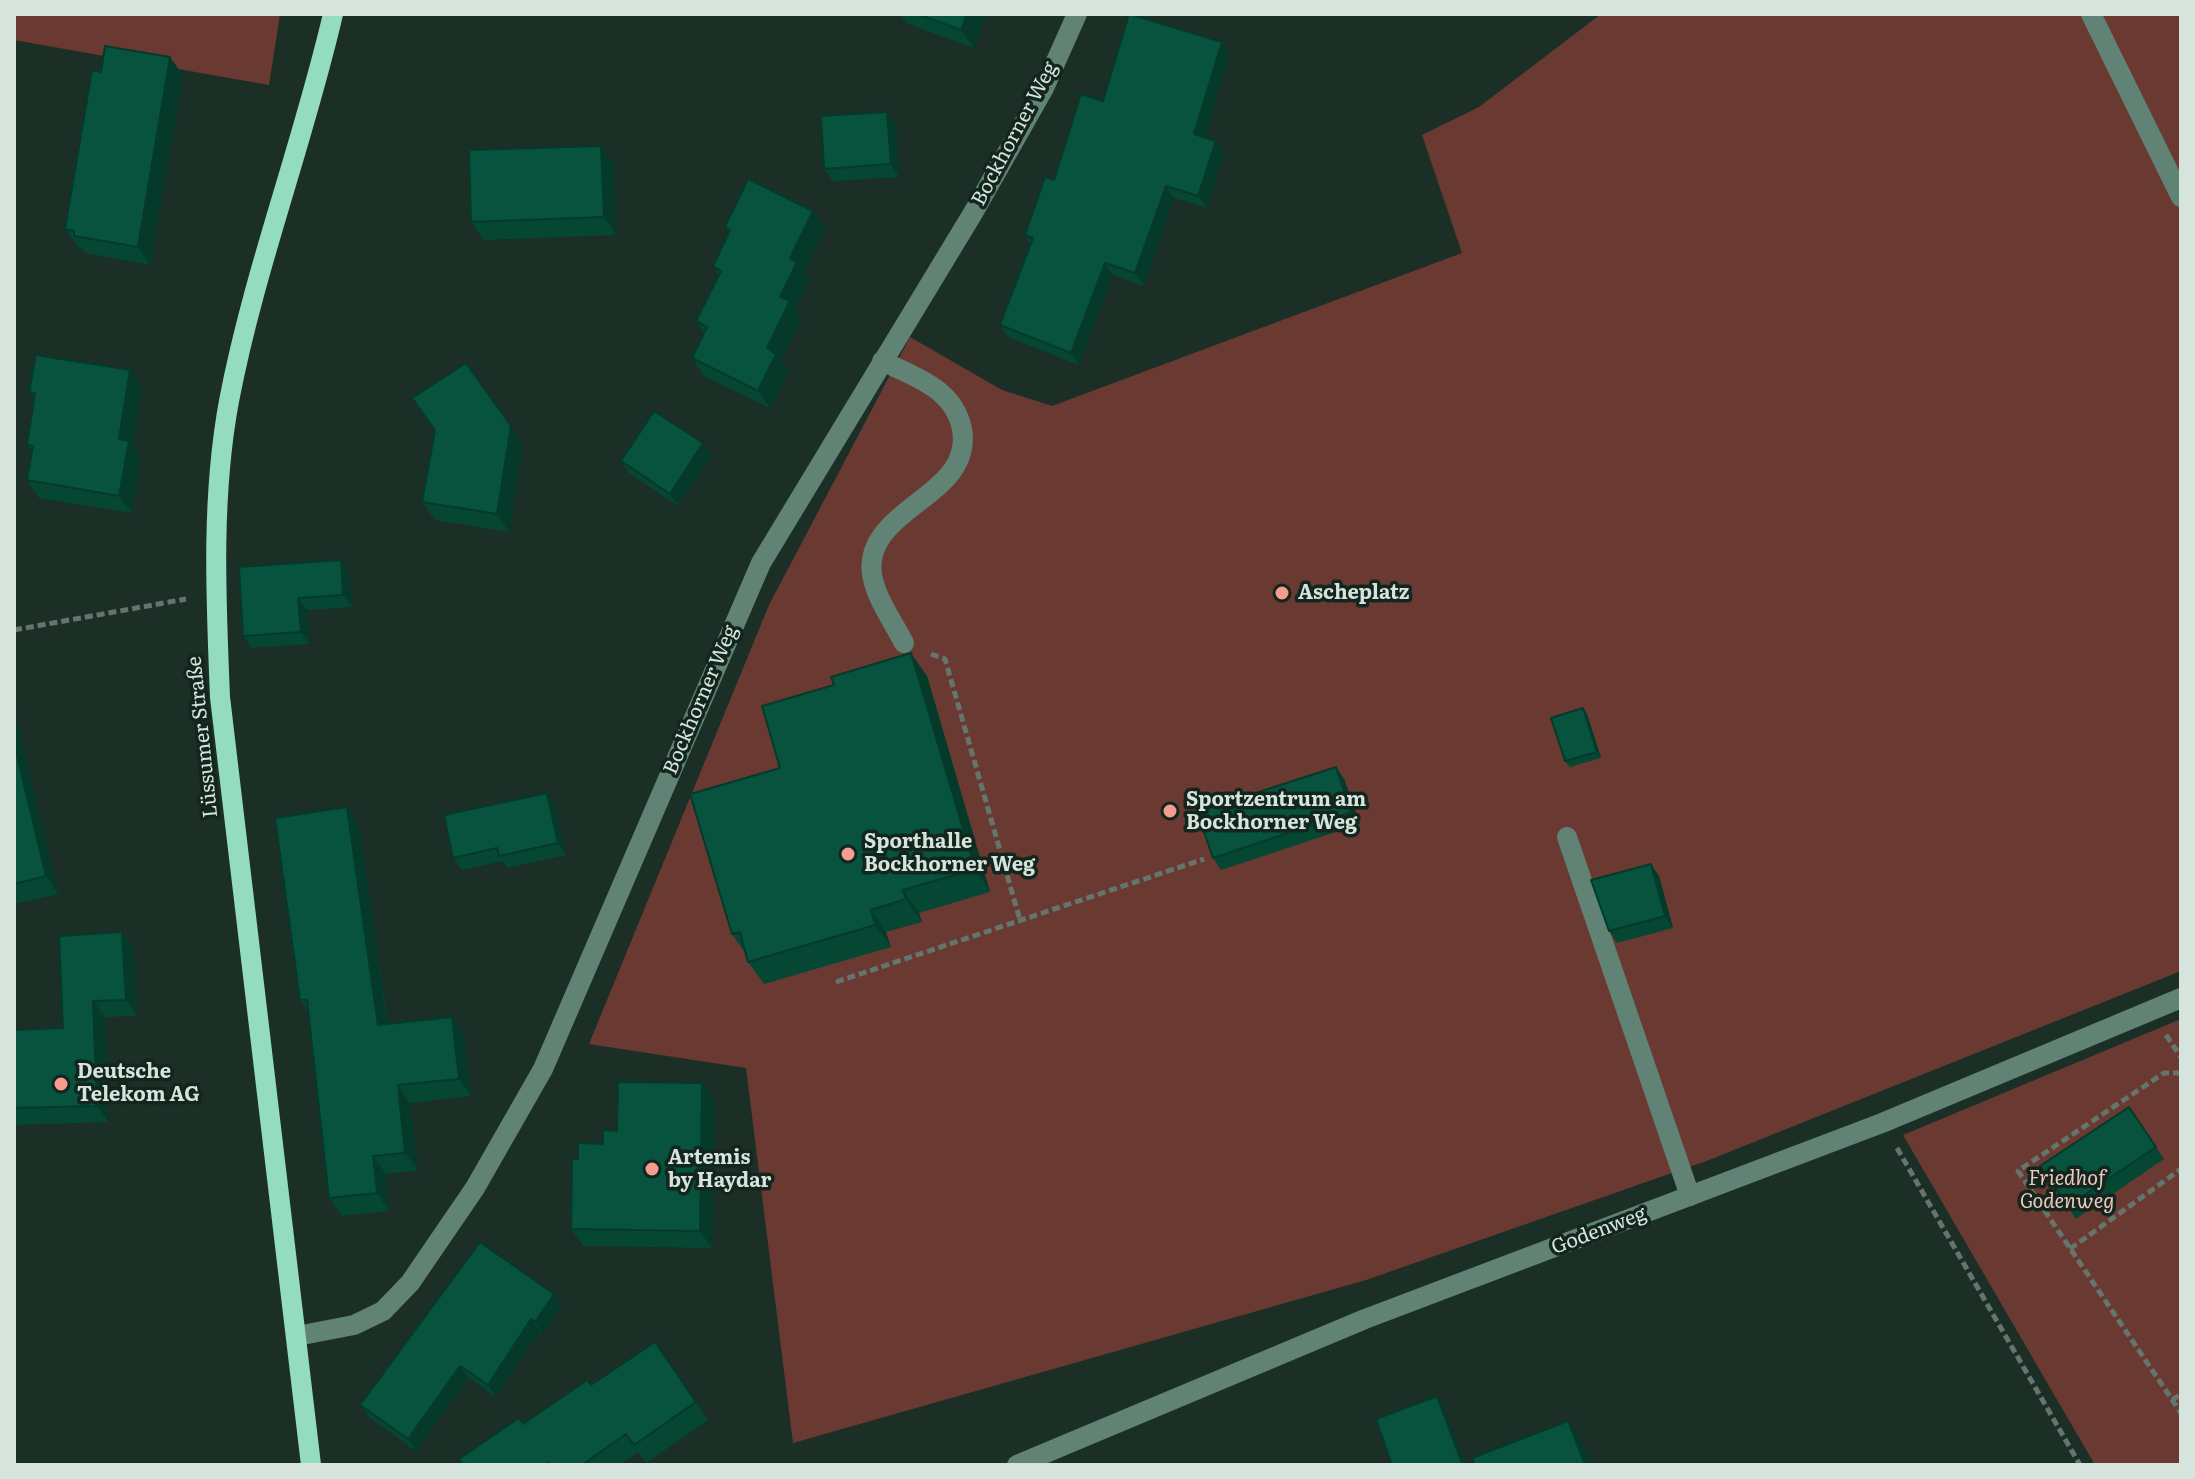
<!DOCTYPE html>
<meta charset="utf-8">
<style>
body{margin:0}
#map{position:relative;width:2195px;height:1479px;overflow:hidden;background:#1b2f27;font-family:Literata,serif}
canvas{display:block}
.frame{position:absolute;inset:0;border:16px solid #d7e3dd;pointer-events:none}
</style>
<div id="map">
<canvas width="2195" height="1479"></canvas>
<div class="frame"></div>
</div>
<script>
const c = document.querySelector('canvas').getContext('2d');
c.lineJoin = 'round';
function fillPath(path, color) { c.fillStyle = color; c.fill(path, 'evenodd'); }
function strokePath(path, color, width, dash) { c.strokeStyle = color; c.lineWidth = width; c.lineCap = dash ? 'butt' : 'round'; c.setLineDash(dash || []); c.stroke(path); }
function label(font, color, halo, rows, align = 'center') {
  c.font = font + ' Literata,serif'; c.lineWidth = 7; c.setLineDash([]); c.textBaseline = 'middle'; c.strokeStyle = halo; c.fillStyle = color; for (const [text, x, y, turn = 0] of rows) {
    c.save(); c.translate(x, y); c.rotate((+turn || 0) * Math.PI / 180); c.textAlign = isNaN(turn) ? turn : align; if (halo) c.strokeText(text, 0, 0); c.fillText(text, 0, 0); c.restore();
  }
}
fillPath(new Path2D(`
 M 14,14 L 280,14 L 269,85 L 14,40 Z
 M 1601,14 L 2181,14 L 2181,971 L 1709,1160 L 1366,1280 L 793,1443 L 746,1068 L 589,1044 L 769,605 L 910,337 L 1002,390 L 1052,406 L 1462,253 L 1422,135 L 1479,107 Z
 M 2181,1019 L 2181,1465 L 2095,1465 L 1903,1135 Z`), '#6a3a32');
strokePath(new Path2D(`
 M 14,630 L 186,599
 M 931,654 L 945,659 L 1020,920
 M 836,982 L 1204,859
 M 2166,1035 L 2181,1057
 M 2181,1073 L 2164,1073 L 2018,1171 L 2181,1413
 M 1897,1148 L 2080,1465
 M 2070,1249 L 2181,1169
 M 2172,1400 L 2181,1394`), '#64756e', 5, [8, 4]);
strokePath(new Path2D(`
 M 2091,14 L 2181,197
 M 882,361 C 916,377 954,389 962,429 C 973,492 881,505 872,559 C 867,587 892,619 904,643
 M 1567,837 L 1690,1196
 M 297,1336 L 354,1325 L 383,1311 L 410,1283 L 475,1188 L 543,1069 L 761,563 L 973,213 L 1044,88 L 1077,14
 M 1017,1465 L 1365,1319 L 1882,1123 L 2181,998`), '#618375', 20);
strokePath(new Path2D(`
 M 311,1465 L 220,697 C 216,599 211,498 229,401 C 254,270 303,144 333,14`), '#94dcbf', 20);
fillPath(new Path2D(`
 M 900,14 L 986,14 L 974,48 L 906,23 Z
 M 1222,42 L 1230,54 L 1205,137 L 1224,153 L 1207,208 L 1174,198 L 1144,286 L 1113,275 L 1079,365 L 1008,337 L 1000,325 L 1030,243 L 1025,235 L 1054,180 L 1103,101 Z
 M 101,72 L 183,75 L 150,265 L 86,253 L 82,248 L 78,247 L 65,229 Z
 M 896,124 L 899,177 L 833,181 L 824,169 Z
 M 614,163 L 616,235 L 484,240 L 471,222 Z
 M 813,211 L 825,228 L 804,272 L 810,280 L 795,309 L 802,319 L 781,361 L 789,371 L 770,408 L 704,376 L 692,358 L 704,332 L 696,321 L 719,275 L 713,266 L 729,233 L 725,227 Z
 M 142,387 L 133,446 L 141,458 L 132,513 L 39,498 L 27,480 L 32,452 L 27,444 L 34,399 L 29,392 Z
 M 523,444 L 509,532 L 435,520 L 422,502 Z
 M 712,455 L 678,506 L 629,473 L 621,461 Z
 M 341,560 L 349,573 L 352,607 L 307,610 L 309,644 L 252,648 L 243,636 Z
 M 927,676 L 990,892 L 919,913 L 922,922 L 886,932 L 891,947 L 764,984 L 748,962 L 746,954 L 732,934 L 780,768 Z
 M 14,708 L 58,894 L 14,904 Z
 M 1587,714 L 1601,758 L 1570,767 L 1565,761 Z
 M 1344,779 L 1360,824 L 1221,870 L 1213,858 Z
 M 547,793 L 555,805 L 566,855 L 507,868 L 503,861 L 462,870 L 453,858 Z
 M 347,807 L 359,825 L 388,1024 L 452,1017 L 464,1035 L 471,1096 L 410,1103 L 418,1170 L 386,1174 L 389,1211 L 342,1216 L 329,1198 L 309,1013 L 300,1000 Z
 M 1659,876 L 1673,928 L 1617,943 L 1609,931 Z
 M 122,932 L 134,949 L 137,1016 L 105,1017 L 108,1122 L 14,1125 L 14,1030 L 63,1028 Z
 M 702,1083 L 715,1101 L 712,1248 L 583,1246 L 571,1229 L 578,1159 L 603,1144 L 617,1131 Z
 M 2129,1107 L 2164,1159 L 2076,1219 L 2040,1166 Z
 M 554,1294 L 562,1306 L 543,1334 L 540,1331 L 496,1397 L 469,1378 L 416,1451 L 369,1417 L 360,1405 Z
 M 655,1342 L 708,1420 L 646,1463 L 638,1452 L 620,1465 L 463,1465 L 591,1385 Z`), '#064734');
fillPath(new Path2D(`
 M 967,14 L 986,14 L 974,48 L 961,30 Z
 M 1222,42 L 1230,54 L 1202,146 L 1194,134 Z
 M 170,57 L 183,75 L 150,265 L 138,247 Z
 M 887,112 L 896,124 L 899,177 L 891,164 Z
 M 1216,141 L 1224,153 L 1207,208 L 1198,196 Z
 M 601,146 L 614,163 L 616,235 L 604,217 Z
 M 1166,186 L 1174,198 L 1144,286 L 1135,273 Z
 M 813,211 L 825,228 L 804,272 L 810,280 L 795,309 L 802,319 L 781,361 L 789,371 L 770,408 L 758,391 L 767,348 L 790,258 Z
 M 1105,263 L 1113,275 L 1079,365 L 1071,353 Z
 M 130,370 L 142,387 L 133,446 L 141,458 L 132,513 L 119,496 L 119,439 Z
 M 511,426 L 523,444 L 509,532 L 497,514 Z
 M 703,443 L 712,455 L 678,506 L 670,494 Z
 M 341,560 L 349,573 L 352,607 L 343,595 Z
 M 298,598 L 307,610 L 309,644 L 301,632 Z
 M 911,653 L 927,676 L 990,892 L 975,869 Z
 M 14,708 L 58,894 L 46,876 L 14,743 Z
 M 1583,708 L 1587,714 L 1601,758 L 1597,752 Z
 M 1336,767 L 1344,779 L 1360,824 L 1351,812 Z
 M 547,793 L 555,805 L 566,855 L 558,843 Z
 M 347,807 L 359,825 L 390,1043 L 378,1025 Z
 M 1651,864 L 1659,876 L 1673,928 L 1665,916 Z
 M 903,890 L 919,913 L 922,922 L 906,899 Z
 M 871,910 L 886,932 L 891,947 L 875,925 Z
 M 122,932 L 134,949 L 137,1016 L 126,1000 Z
 M 93,1001 L 105,1017 L 108,1122 L 97,1106 Z
 M 452,1017 L 464,1035 L 471,1096 L 459,1079 Z
 M 702,1083 L 715,1101 L 712,1248 L 700,1231 Z
 M 398,1085 L 410,1103 L 418,1170 L 405,1153 Z
 M 373,1156 L 386,1174 L 389,1211 L 377,1193 Z
 M 554,1294 L 562,1306 L 543,1334 L 535,1322 Z
 M 531,1319 L 540,1331 L 496,1397 L 488,1385 Z
 M 460,1366 L 469,1378 L 416,1451 L 408,1439 Z
 M 1437,1396 L 1445,1409 L 1466,1465 L 1462,1464 Z
 M 1568,1421 L 1581,1439 L 1591,1465 L 1585,1465 Z`), '#053a2b');
const building = new Path2D(`
 M 917,14 L 967,14 L 961,30 Z
 M 1129,14 L 1222,42 L 1194,134 L 1216,141 L 1198,196 L 1166,186 L 1135,273 L 1105,263 L 1071,353 L 1000,325 L 1033,238 L 1025,235 L 1045,177 L 1054,180 L 1081,94 L 1103,101 Z
 M 105,46 L 170,57 L 138,247 L 74,236 L 74,231 L 65,229 L 92,70 L 101,72 Z
 M 887,112 L 891,164 L 824,169 L 821,116 Z
 M 601,146 L 604,217 L 471,222 L 469,150 Z
 M 748,179 L 813,211 L 790,258 L 797,262 L 780,297 L 790,301 L 767,348 L 776,354 L 758,391 L 692,358 L 707,327 L 696,321 L 721,271 L 713,266 L 730,230 L 725,227 Z
 M 36,355 L 130,370 L 119,439 L 129,441 L 119,496 L 27,480 L 33,446 L 27,444 L 35,393 L 29,392 Z
 M 466,363 L 511,426 L 497,514 L 422,502 L 435,430 L 412,398 Z
 M 654,411 L 703,443 L 670,494 L 621,461 Z
 M 341,560 L 343,595 L 298,598 L 301,632 L 243,636 L 239,567 Z
 M 911,653 L 975,869 L 903,890 L 906,899 L 871,910 L 875,925 L 748,962 L 740,932 L 732,934 L 690,794 L 780,768 L 762,706 L 834,685 L 831,677 Z
 M 1583,708 L 1597,752 L 1565,761 L 1551,718 Z
 M 14,743 L 46,876 L 14,884 Z
 M 1336,767 L 1351,812 L 1213,858 L 1197,812 Z
 M 547,793 L 558,843 L 499,856 L 497,848 L 453,858 L 444,815 Z
 M 347,807 L 378,1025 L 452,1017 L 459,1079 L 398,1085 L 405,1153 L 373,1156 L 377,1193 L 329,1198 L 307,1000 L 300,1000 L 275,818 Z
 M 1651,864 L 1665,916 L 1609,931 L 1591,880 Z
 M 122,932 L 126,1000 L 93,1001 L 97,1106 L 14,1108 L 14,1030 L 63,1028 L 59,936 Z
 M 618,1082 L 702,1083 L 700,1231 L 571,1229 L 572,1159 L 578,1159 L 578,1143 L 603,1144 L 603,1130 L 617,1131 Z
 M 2129,1107 L 2156,1147 L 2068,1206 L 2040,1166 Z
 M 480,1242 L 554,1294 L 535,1322 L 531,1319 L 488,1385 L 460,1366 L 408,1439 L 360,1405 Z
 M 655,1342 L 696,1402 L 634,1445 L 626,1434 L 582,1465 L 551,1465 L 549,1462 L 545,1465 L 463,1465 L 459,1459 L 519,1418 L 523,1424 L 587,1380 L 591,1385 Z
 M 1437,1396 L 1462,1464 L 1459,1465 L 1392,1465 L 1376,1419 Z
 M 1568,1421 L 1585,1465 L 1475,1465 L 1472,1458 Z`);
fillPath(building, '#07533d');
strokePath(building, '#053a2b', 2);
for (const [x, y, r, color] of [
 [1282,593,8,"#f59d8f"],
 [1170,811,8,"#f59d8f"],
 [848,854,8,"#f59d8f"],
 [61,1084,8,"#f59d8f"],
 [652,1169,8,"#f59d8f"]
]) { const dot = new Path2D(); dot.arc(x, y, r, 0, 2 * Math.PI); c.fillStyle = color; c.fill(dot); strokePath(dot, '#12261e', 3); }
label('20px', '#d7e3dd', '#12261e', [
 ["Bockhorner Weg",1015,134,-62],
 ["Bockhorner Weg",701,700,-67],
 ["Lüssumer Straße",203,737,-96],
 ["Godenweg",1599,1231,-21]
]);
label('bold 20px', '#d7e3dd', '#12261e', [
 ["Ascheplatz",1298,593],
 ["Sportzentrum am",1186,800],
 ["Bockhorner Weg",1186,823],
 ["Sporthalle",864,842],
 ["Bockhorner Weg",864,865],
 ["Deutsche",77,1072],
 ["Telekom AG",77,1095],
 ["Artemis",668,1158],
 ["by Haydar",668,1181]
], 'left');
label('italic 20px', '#f2c7bf', '#12261e', [
 ["Friedhof",2067,1179],
 ["Godenweg",2067,1202]
]);
</script>
